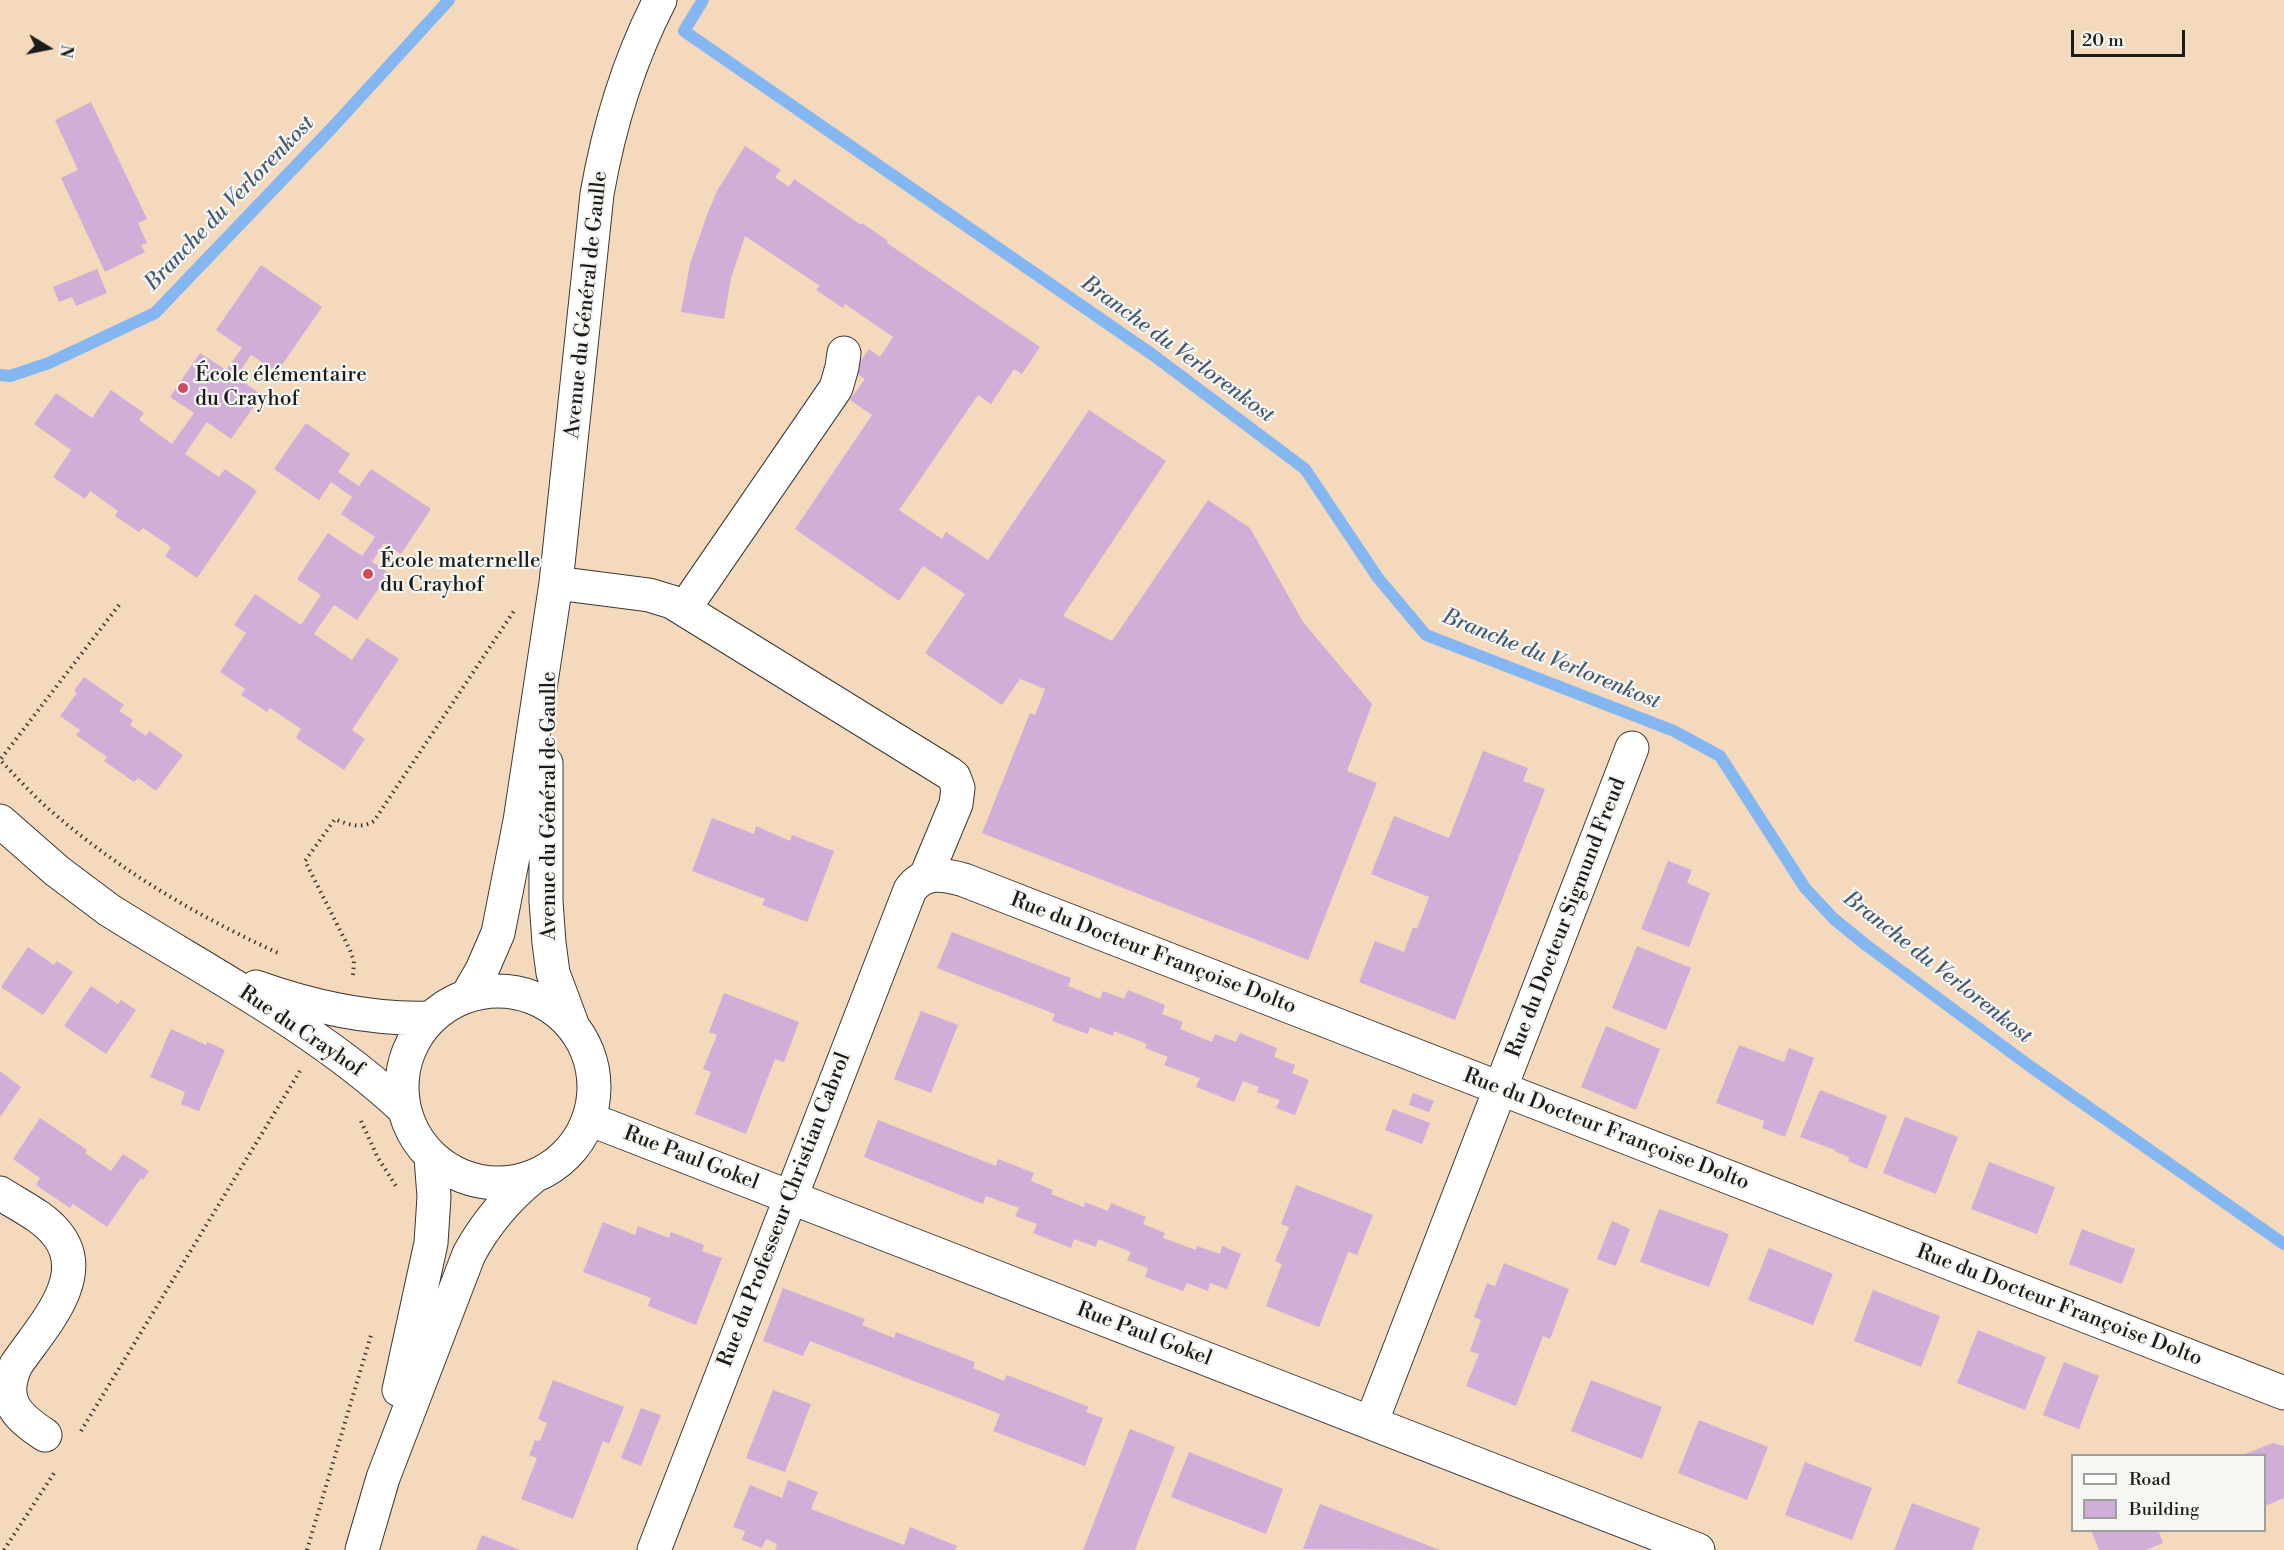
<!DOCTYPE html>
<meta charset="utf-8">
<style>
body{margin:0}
#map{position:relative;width:2284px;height:1550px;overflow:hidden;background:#f4d9bc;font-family:"Libre Bodoni",serif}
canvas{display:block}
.legend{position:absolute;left:2071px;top:1454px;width:195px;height:78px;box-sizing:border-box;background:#f6f6f2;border:2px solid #9f9f9c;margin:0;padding:8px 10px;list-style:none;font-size:18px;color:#1c1c1c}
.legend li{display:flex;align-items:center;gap:12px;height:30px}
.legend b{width:30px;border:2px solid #9f9f9c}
.north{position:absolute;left:18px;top:18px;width:60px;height:60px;-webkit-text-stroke:4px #f6f6f2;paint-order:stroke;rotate:100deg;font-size:16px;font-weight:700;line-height:24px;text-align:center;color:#1c1c1c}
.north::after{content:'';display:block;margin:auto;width:21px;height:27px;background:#1c1c1c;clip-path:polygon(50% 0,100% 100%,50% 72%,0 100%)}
.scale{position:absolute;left:2071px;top:30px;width:114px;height:27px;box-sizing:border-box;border:3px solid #1c1c1c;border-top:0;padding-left:8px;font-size:18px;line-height:21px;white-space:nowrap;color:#1c1c1c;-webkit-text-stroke:4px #f6f6f2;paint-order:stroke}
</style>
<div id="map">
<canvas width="2284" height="1550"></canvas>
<ul class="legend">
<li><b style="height:8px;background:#fff"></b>Road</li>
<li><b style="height:16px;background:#d0aed7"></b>Building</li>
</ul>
<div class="north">N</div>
<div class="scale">20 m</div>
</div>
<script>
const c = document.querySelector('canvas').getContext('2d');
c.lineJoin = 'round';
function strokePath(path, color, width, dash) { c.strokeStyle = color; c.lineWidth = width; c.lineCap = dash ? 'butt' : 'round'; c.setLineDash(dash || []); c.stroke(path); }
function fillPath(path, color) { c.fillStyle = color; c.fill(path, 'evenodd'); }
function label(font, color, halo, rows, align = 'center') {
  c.font = font + ' "Libre Bodoni",serif'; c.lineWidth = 4.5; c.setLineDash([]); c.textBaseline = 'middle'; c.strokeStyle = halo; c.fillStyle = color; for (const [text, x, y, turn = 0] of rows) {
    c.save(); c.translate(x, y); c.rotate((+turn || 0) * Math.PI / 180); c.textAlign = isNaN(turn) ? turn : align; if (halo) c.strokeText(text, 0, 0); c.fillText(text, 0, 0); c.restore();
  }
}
strokePath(new Path2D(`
 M 703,0 L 684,31 L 1153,355 L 1305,469 L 1378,578 L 1426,635 L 1674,731 L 1720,756 L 1805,888 L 1834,919 L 1866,945 L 2031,1067 L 2284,1244
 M 0,375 L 10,376 L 49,363 L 155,313 L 331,129 L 449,0`), '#84b7f1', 12);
fillPath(new Path2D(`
 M 91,102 L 147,219 L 138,223 L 147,243 L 141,245 L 145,252 L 105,272 L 61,178 L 78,170 L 55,120 Z
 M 745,146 L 781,170 L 775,177 L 789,187 L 794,179 L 861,225 L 862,223 L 888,241 L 887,243 L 1040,347 L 1022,374 L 1014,369 L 991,404 L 978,395 L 899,510 L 942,539 L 946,532 L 988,560 L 1089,410 L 1166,461 L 1063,616 L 1112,641 L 1208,500 L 1250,528 L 1303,622 L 1372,704 L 1347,771 L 1377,783 L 1308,960 L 982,833 L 1030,713 L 1035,715 L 1045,689 L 1020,679 L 1002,705 L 925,653 L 965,594 L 923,566 L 899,601 L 795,529 L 872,415 L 850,400 L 865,379 L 853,371 L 869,349 L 880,357 L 893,337 L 845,304 L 843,308 L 816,290 L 820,286 L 745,236 L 731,278 L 724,319 L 681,312 L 690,264 L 707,215 L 717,191 Z
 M 261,265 L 322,307 L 277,372 L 251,355 L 236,377 L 262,395 L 231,439 L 207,422 L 185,454 L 219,477 L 225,469 L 257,491 L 197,578 L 165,556 L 171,547 L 143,528 L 139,532 L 115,516 L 118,511 L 90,491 L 85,499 L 53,477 L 71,450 L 34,424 L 56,393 L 92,418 L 111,390 L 144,413 L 139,420 L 172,444 L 194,413 L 170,397 L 200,353 L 226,370 L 242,348 L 216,330 Z
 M 97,269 L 107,293 L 76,306 L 72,297 L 59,302 L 53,287 Z
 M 306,423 L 350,454 L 338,472 L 359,486 L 371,469 L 431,509 L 401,554 L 384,543 L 372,562 L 389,573 L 357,620 L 334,605 L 314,634 L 352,660 L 367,638 L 399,659 L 352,730 L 365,739 L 344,770 L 296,738 L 301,729 L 270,708 L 267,712 L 241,695 L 245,689 L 220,672 L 246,633 L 234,625 L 255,594 L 301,625 L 321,595 L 297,579 L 328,533 L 362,556 L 375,537 L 341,514 L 352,497 L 331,482 L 319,500 L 274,469 Z
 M 84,677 L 124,705 L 119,711 L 133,720 L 130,725 L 146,736 L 149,731 L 183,755 L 156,791 L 138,778 L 134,782 L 104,761 L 107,757 L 76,735 L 80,730 L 60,716 L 77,693 L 74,691 Z
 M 1483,751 L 1528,768 L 1523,781 L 1545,789 L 1455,1020 L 1359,982 L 1375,941 L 1404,952 L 1413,927 L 1417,929 L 1429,897 L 1371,874 L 1394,816 L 1449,838 Z
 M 712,818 L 754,834 L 756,826 L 790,841 L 792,835 L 834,851 L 807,922 L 762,905 L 765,899 L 692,871 Z
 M 1668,861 L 1692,870 L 1687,883 L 1710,893 L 1689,947 L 1641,929 Z
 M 952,932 L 1071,978 L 1068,986 L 1100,999 L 1103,991 L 1124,999 L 1128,990 L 1165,1005 L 1162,1014 L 1183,1022 L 1180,1029 L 1212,1042 L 1215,1034 L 1236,1042 L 1240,1033 L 1277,1048 L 1274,1057 L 1295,1065 L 1292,1073 L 1309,1080 L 1295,1115 L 1276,1108 L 1280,1100 L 1257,1092 L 1259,1087 L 1243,1081 L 1234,1102 L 1196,1087 L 1200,1078 L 1164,1065 L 1168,1057 L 1145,1048 L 1147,1044 L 1114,1031 L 1113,1036 L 1090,1027 L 1088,1034 L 1052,1021 L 1055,1014 L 937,968 Z
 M 1637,946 L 1691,968 L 1666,1030 L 1612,1008 Z
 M 28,947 L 54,965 L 57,961 L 73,972 L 43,1015 L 1,987 Z
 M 91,986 L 118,1004 L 121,1000 L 136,1010 L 106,1054 L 64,1026 Z
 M 724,993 L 799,1022 L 784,1062 L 775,1059 L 746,1134 L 695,1114 L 711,1072 L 703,1069 L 717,1035 L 709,1032 Z
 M 921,1011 L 958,1025 L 931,1093 L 894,1079 Z
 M 1606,1026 L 1660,1049 L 1636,1110 L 1581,1087 Z
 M 171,1029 L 206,1045 L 207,1042 L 225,1050 L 199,1111 L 181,1104 L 185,1092 L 150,1077 Z
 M 1739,1045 L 1784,1062 L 1789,1048 L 1814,1058 L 1785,1137 L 1762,1128 L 1764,1121 L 1716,1103 Z
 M 0,1071 L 21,1087 L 0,1117 Z
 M 1820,1090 L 1887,1116 L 1867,1169 L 1848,1161 L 1849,1157 L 1834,1151 L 1835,1150 L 1800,1137 Z
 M 1413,1093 L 1434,1101 L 1429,1112 L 1409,1105 Z
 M 1393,1109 L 1430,1123 L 1422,1144 L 1385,1130 Z
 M 1905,1117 L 1958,1137 L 1936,1194 L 1883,1173 Z
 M 40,1118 L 87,1150 L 85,1153 L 111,1171 L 123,1154 L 149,1171 L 143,1180 L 141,1178 L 107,1227 L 73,1204 L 70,1208 L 36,1185 L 40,1178 L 13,1159 Z
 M 878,1120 L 996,1166 L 998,1159 L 1034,1173 L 1031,1181 L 1053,1190 L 1051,1194 L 1084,1207 L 1085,1202 L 1108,1211 L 1111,1203 L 1146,1217 L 1143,1224 L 1165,1233 L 1163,1238 L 1196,1250 L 1197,1246 L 1220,1254 L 1222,1246 L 1241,1254 L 1227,1289 L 1210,1283 L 1208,1291 L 1187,1283 L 1183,1291 L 1145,1277 L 1148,1268 L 1127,1260 L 1131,1252 L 1098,1239 L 1096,1247 L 1074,1239 L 1071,1248 L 1033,1233 L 1037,1224 L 1015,1216 L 1019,1208 L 986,1196 L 983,1204 L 864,1157 Z
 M 1989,1162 L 2055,1187 L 2037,1234 L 1971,1209 Z
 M 1296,1185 L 1373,1215 L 1357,1255 L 1348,1252 L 1319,1327 L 1266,1306 L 1282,1264 L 1275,1261 L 1289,1227 L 1281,1224 Z
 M 1659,1209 L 1729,1234 L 1709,1287 L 1640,1262 Z
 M 1612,1221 L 1630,1229 L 1616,1266 L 1597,1259 Z
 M 603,1222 L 635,1235 L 638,1226 L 669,1238 L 671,1232 L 704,1245 L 702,1251 L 722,1258 L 696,1325 L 648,1306 L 651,1298 L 583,1272 Z
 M 2082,1229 L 2135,1249 L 2122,1284 L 2069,1264 Z
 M 1769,1248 L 1833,1274 L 1813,1325 L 1748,1300 Z
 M 1504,1263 L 1569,1289 L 1550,1339 L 1543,1336 L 1516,1406 L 1466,1386 L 1479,1354 L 1470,1351 L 1481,1320 L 1474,1317 L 1487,1283 L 1495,1286 Z
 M 783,1288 L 865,1319 L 862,1325 L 894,1338 L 896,1332 L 975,1362 L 973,1368 L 1004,1381 L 1007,1375 L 1089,1407 L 1086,1412 L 1103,1418 L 1085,1466 L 993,1431 L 1000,1414 L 810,1341 L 803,1356 L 763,1341 Z
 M 1873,1290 L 1940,1316 L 1921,1367 L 1854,1341 Z
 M 1978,1330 L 2046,1357 L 2025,1410 L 1957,1383 Z
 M 2064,1362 L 2099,1376 L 2079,1429 L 2043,1415 Z
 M 553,1380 L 624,1407 L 609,1444 L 603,1441 L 573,1519 L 521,1499 L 537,1458 L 529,1455 L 535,1440 L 540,1441 L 547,1423 L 538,1419 Z
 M 1591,1380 L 1662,1407 L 1642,1459 L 1571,1431 Z
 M 773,1390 L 811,1404 L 785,1472 L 746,1458 Z
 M 641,1408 L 661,1415 L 641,1466 L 621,1458 Z
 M 1699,1420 L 1768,1447 L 1747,1500 L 1678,1473 Z
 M 1130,1429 L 1175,1447 L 1135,1550 L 1083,1550 Z
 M 2273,1443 L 2284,1446 L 2284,1498 L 2265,1506 L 2265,1455 L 2242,1455 Z
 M 1189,1452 L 1283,1489 L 1266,1534 L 1171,1497 Z
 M 1805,1462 L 1872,1488 L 1852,1540 L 1785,1515 Z
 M 788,1480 L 818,1492 L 811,1509 L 904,1545 L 910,1527 L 957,1546 L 955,1550 L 775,1550 L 777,1544 L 766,1539 L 762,1548 L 742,1540 L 745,1531 L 733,1527 L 750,1485 L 782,1498 Z
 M 1912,1503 L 1980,1528 L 1972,1550 L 1894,1550 Z
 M 1320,1504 L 1440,1550 L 1303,1549 Z
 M 2091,1530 L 2158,1530 L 2163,1543 L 2145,1550 L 2099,1550 Z
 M 482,1535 L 520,1550 L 476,1550 Z`), '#d0aed7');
const minor = new Path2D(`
 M 556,583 L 649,595 L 672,602 L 949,773 L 954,777 L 958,788 L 956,804 L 926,876
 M 684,609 L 836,388 L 842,367 L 844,353
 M 546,763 L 546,901 L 549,943 L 553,973 L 572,1024
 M 0,821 L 57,871 L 109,910 C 207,972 319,1029 404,1109
 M 256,987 C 312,1007 370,1020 430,1018
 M402 1087a96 96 0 1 1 192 0a96 96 0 1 1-192 0Z
 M 467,996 L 482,970 L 498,933 L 520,821 L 556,583 L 597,194 C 609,126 628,62 660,0
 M 589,1119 L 1698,1550
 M 0,1193 C 18,1205 43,1216 57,1234 C 92,1277 40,1329 16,1365 C 0,1400 16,1416 45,1435
 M 399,1390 L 431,1243 L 434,1197 L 431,1157
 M 1371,1423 L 1632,748
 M 362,1550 L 383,1478 L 469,1254 C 486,1223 505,1200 532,1178
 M 654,1550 L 910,890 C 924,870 944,874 964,880 L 2284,1393`);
strokePath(minor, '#3c3834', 35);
strokePath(new Path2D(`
 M 119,605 L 0,760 C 14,774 27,789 42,803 C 112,866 193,914 278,953
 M 353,975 L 354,961 L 350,950 L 305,861 L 335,819 C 348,825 362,829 374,821 L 514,611
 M 361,1121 L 378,1158 L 396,1186
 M 81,1431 L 300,1071
 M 4,1550 L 56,1470
 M 307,1550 L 372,1332`), '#3c3834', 4, [1.5, 4.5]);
strokePath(minor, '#fff', 33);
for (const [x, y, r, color] of [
 [183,388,6,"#d1495b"],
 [368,574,6,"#d1495b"]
]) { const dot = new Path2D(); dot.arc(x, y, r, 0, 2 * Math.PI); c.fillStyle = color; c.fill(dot); strokePath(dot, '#f6f6f2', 2); }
label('21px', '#1c1c1c', '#f6f6f2', [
 ["Avenue du Général de Gaulle",587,305,-84],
 ["Avenue du Général de Gaulle",550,806,-90],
 ["Rue du Docteur Sigmund Freud",1567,918,-69],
 ["Rue du Docteur Françoise Dolto",1153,954,21],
 ["Rue du Crayhof",301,1032,34],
 ["Rue du Docteur Françoise Dolto",1606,1130,21],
 ["Rue Paul Gokel",691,1159,21],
 ["Rue du Professeur Christian Cabrol",785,1210,-69],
 ["Rue du Docteur Françoise Dolto",2059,1306,21],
 ["Rue Paul Gokel",1144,1335,21]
]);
label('21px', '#1c1c1c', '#f6f6f2', [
 ["École élémentaire",195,376],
 ["du Crayhof",195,400],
 ["École maternelle",380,562],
 ["du Crayhof",380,586]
], 'left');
label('italic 22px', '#465a71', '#f6f6f2', [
 ["Branche du Verlorenkost",230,204,-46],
 ["Branche du Verlorenkost",1177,350,36],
 ["Branche du Verlorenkost",1551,660,22],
 ["Branche du Verlorenkost",1937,968,38]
]);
</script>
